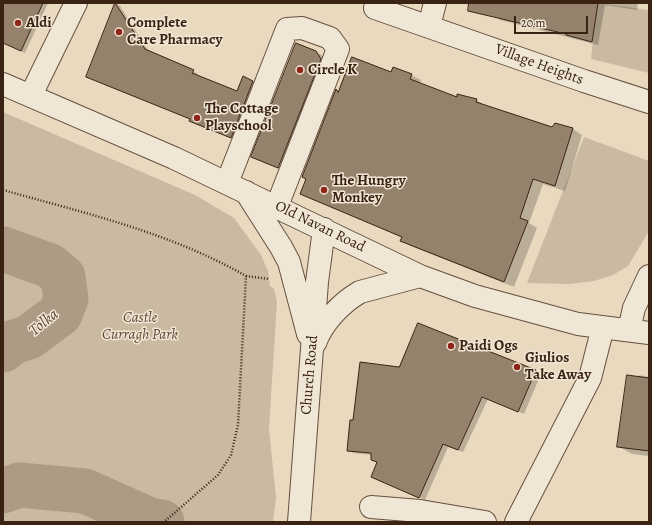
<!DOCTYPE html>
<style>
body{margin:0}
#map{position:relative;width:652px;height:525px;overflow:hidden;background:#e8d9bf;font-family:Alegreya,serif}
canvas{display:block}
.frame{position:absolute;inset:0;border:4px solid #3a2313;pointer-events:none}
.scale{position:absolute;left:514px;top:16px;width:74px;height:18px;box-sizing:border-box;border:2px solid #3a2313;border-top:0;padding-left:5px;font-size:12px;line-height:14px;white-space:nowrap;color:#3a2313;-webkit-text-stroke:3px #f0e6d5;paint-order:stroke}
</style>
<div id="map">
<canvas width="652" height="525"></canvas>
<div class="frame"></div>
<div class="scale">20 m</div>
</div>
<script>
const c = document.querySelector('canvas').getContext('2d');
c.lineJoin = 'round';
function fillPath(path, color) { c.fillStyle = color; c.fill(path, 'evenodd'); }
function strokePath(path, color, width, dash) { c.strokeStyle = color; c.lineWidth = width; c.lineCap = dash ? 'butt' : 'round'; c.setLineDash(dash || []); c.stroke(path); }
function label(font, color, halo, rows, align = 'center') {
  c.font = font + ' Alegreya,serif'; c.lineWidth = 3; c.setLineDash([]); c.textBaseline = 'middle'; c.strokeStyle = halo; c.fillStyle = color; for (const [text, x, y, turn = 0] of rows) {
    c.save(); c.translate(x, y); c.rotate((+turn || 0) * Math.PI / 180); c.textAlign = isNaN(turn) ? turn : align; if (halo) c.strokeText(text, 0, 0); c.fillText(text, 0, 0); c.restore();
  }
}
fillPath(new Path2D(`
 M 597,3 L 649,10 L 649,73 L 591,59 Z
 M 3,112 L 195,195 L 234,218 L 261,255 L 268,271 L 270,286 L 274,289 L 277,302 L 269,429 L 276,498 L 273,522 L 3,522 Z
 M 584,137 L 649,161 L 649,231 L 628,266 L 613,275 L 594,281 L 569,284 L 527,283 Z`), '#cabaa2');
fillPath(new Path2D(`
 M 3,3 L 48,3 L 25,53 L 3,43 Z
 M 116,3 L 120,6 L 149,52 L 193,71 L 198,74 L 197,76 L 238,92 L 244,78 L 258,84 L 237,140 L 195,124 L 190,121 L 191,119 L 87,76 Z
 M 489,3 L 638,3 L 637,10 L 605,5 L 598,45 L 500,20 L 494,16 Z
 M 316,52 L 323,56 L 327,63 L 285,171 L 258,160 Z
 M 392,73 L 411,75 L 421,80 L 420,83 L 457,98 L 476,100 L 486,106 L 552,128 L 555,124 L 573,129 L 582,135 L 565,191 L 543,184 L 529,223 L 537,228 L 514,287 L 411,246 L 401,241 L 403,238 L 301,194 L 336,90 L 339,92 Z
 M 400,368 L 535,371 L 541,374 L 524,414 L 488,399 L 463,452 L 448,447 L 425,500 L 378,479 L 378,463 L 372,459 L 372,455 L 354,453 L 348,450 L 354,421 Z
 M 639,375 L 649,377 L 649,456 L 632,454 L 618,446 Z`), '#0003');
strokePath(new Path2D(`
 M 3,249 L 50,266 L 63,277 L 66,299 L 60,314 L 29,337 L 11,343 L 3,350
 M 3,491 L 19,485 L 85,491 L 150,520 L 162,522`), '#ad9b85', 45);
const building = new Path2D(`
 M 3,3 L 43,3 L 21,51 L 3,43 Z
 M 115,3 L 145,49 L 194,70 L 192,73 L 237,91 L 243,76 L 253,81 L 231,138 L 189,121 L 190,119 L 86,77 Z
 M 469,3 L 598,3 L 592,42 L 566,35 L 566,34 L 468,11 Z
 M 296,43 L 316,51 L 321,59 L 278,168 L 251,157 Z
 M 352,57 L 391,72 L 393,67 L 412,74 L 410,79 L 457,97 L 457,94 L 477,99 L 476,102 L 552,127 L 555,123 L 573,128 L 555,186 L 533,179 L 520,218 L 528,221 L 504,282 L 400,241 L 402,237 L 300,194 L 306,179 L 302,177 L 336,89 L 338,92 Z
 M 418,323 L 536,370 L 518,412 L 482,397 L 458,450 L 443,444 L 419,498 L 371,477 L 377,462 L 371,460 L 371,453 L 347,451 L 350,420 L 353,420 L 360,362 L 399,367 Z
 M 627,375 L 649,378 L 649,451 L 617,447 Z`);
fillPath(building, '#94826c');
strokePath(building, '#3a2313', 1);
const minor = new Path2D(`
 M 375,8 L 584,81 L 649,102
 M 429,26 L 435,3
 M 3,84 L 174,158 L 420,276 L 475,296 L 578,324 L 649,333
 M 31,95 L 76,3
 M 227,183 L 287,29 L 302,28 L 330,38 L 338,49 L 277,206
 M 246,192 L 281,247 L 289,262 L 308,334
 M 629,330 L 634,308 L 649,276
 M 315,343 C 323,322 341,303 360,292 L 420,276
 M 371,507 L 420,511 L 485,522
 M 299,522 L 317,282 L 324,229
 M 516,522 L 590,378 L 603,327`);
strokePath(minor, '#66503e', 24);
strokePath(new Path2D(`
 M 3,190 C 85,213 171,233 246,276 L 238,425 L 231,455 L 218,475 L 164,522
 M 246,276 L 269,279`), '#3a2313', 2.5, [1, 2]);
strokePath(minor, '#f0e6d5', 22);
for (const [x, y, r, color] of [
 [18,23,4,"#8f2418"],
 [119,32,4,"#8f2418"],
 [300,70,4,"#8f2418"],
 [197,118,4,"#8f2418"],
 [324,190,4,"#8f2418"],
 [451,346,4,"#8f2418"],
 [517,367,4,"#8f2418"]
]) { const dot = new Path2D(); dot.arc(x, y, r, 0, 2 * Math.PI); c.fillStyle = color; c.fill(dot); strokePath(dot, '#f0e6d5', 1.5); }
label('bold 15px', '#3a2313', '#f0e6d5', [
 ["Aldi",26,23],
 ["Complete",127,23],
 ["Care Pharmacy",127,40],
 ["Circle K",308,70],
 ["The Cottage",205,109],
 ["Playschool",205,126],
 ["The Hungry",332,181],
 ["Monkey",332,198],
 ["Paidi Ogs",459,346],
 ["Giulios",525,358],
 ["Take Away",525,375]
], 'left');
label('15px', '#3a2313', '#f0e6d5', [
 ["Village Heights",539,65,20],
 ["Old Navan Road",320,227,26],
 ["Church Road",310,375,-85]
]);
label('italic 15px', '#5e4937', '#f0e6d5', [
 ["Castle",140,318],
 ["Curragh Park",140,335]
]);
label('italic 16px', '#5c4735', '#f0e6d5', [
 ["Tolka",44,323,-39]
]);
</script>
